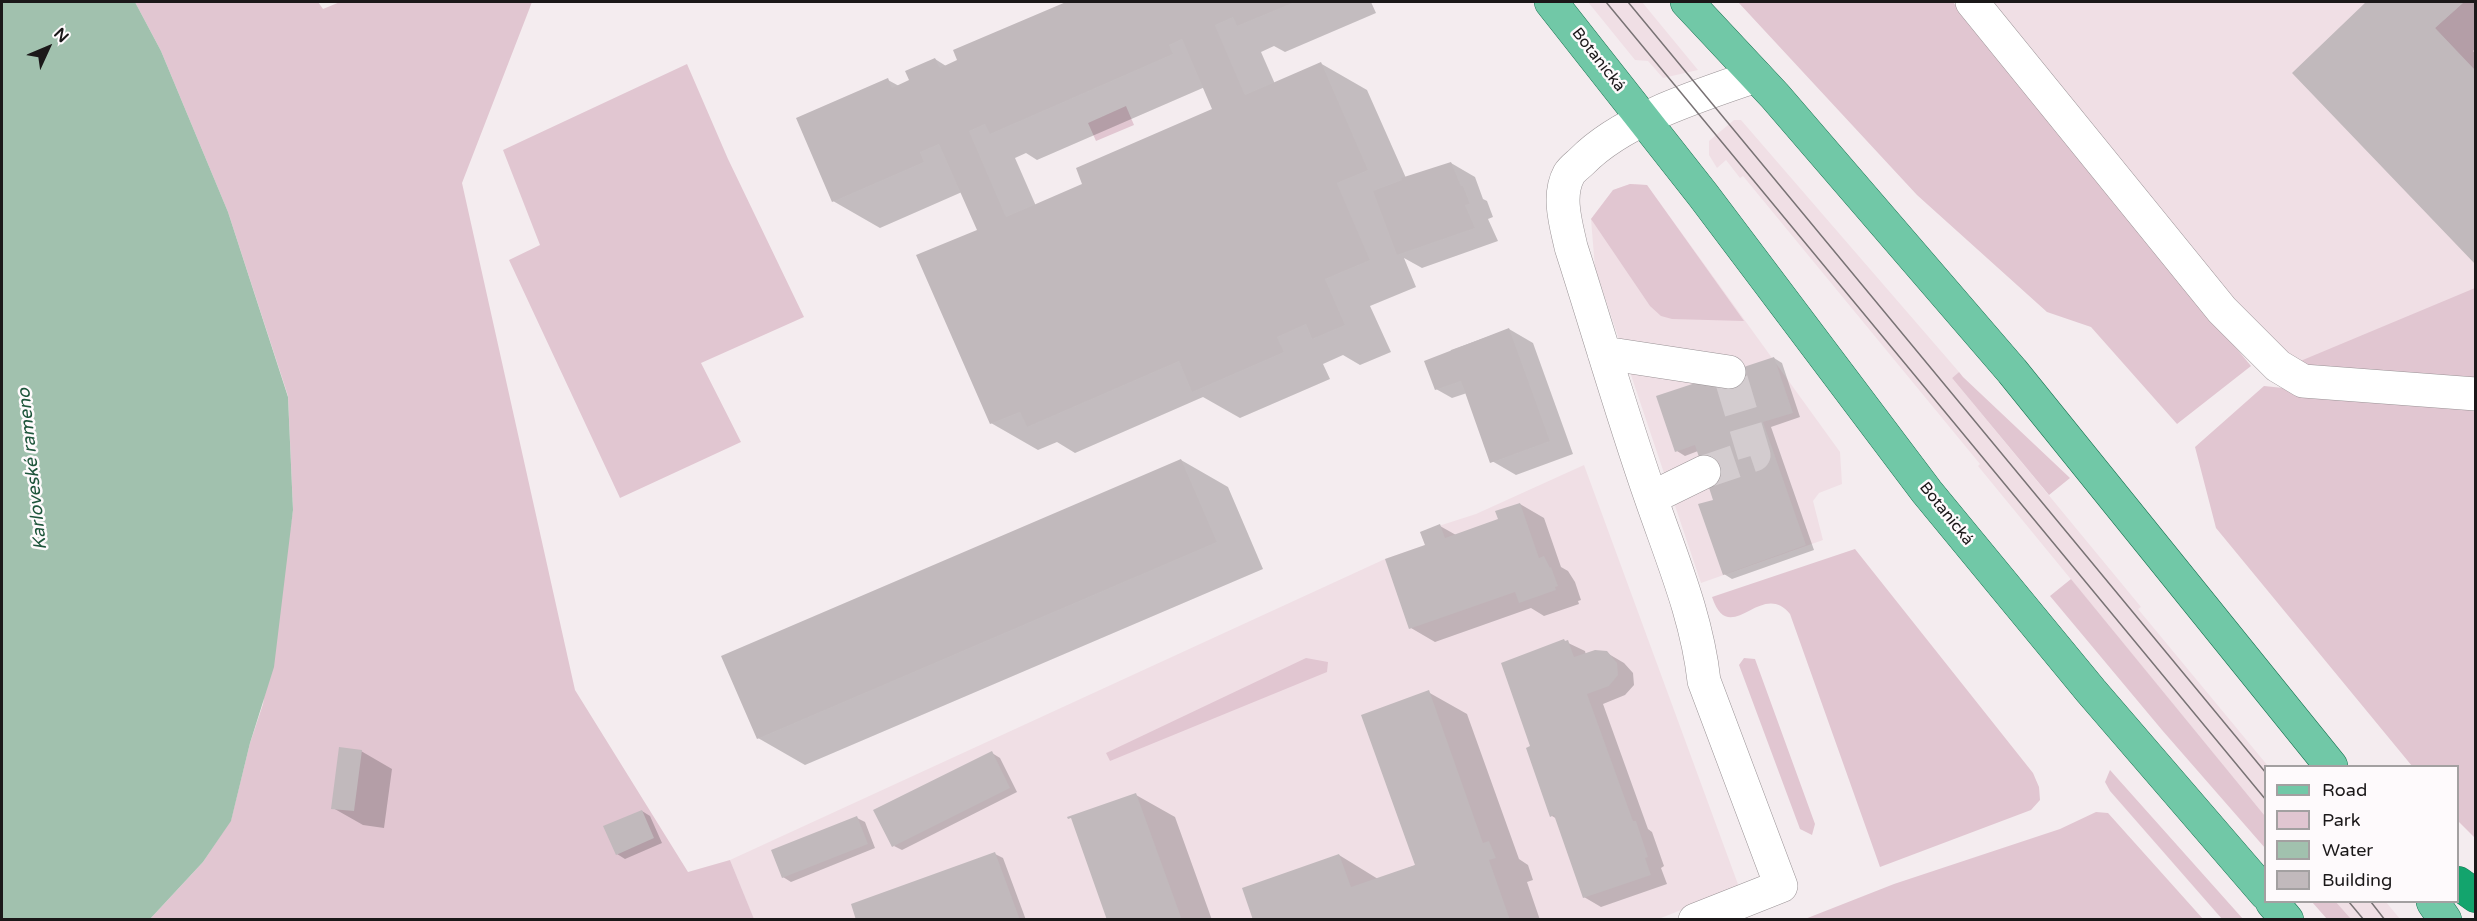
<!DOCTYPE html>
<meta charset="utf-8">
<style>
body{margin:0}
#map{position:relative;width:2477px;height:921px;overflow:hidden;background:#f4ecef;font-family:"Varela Round",sans-serif}
canvas{display:block}
.frame{position:absolute;inset:0;border:3px solid #1b1819;pointer-events:none}
.legend{position:absolute;left:2264px;top:765px;width:195px;height:138px;box-sizing:border-box;background:#fefafc;border:2px solid #a3a0a1;margin:0;padding:8px 10px;list-style:none;font-size:18px;color:#1b1819}
.legend li{display:flex;align-items:center;gap:12px;height:30px}
.legend b{width:30px;border:2px solid #a3a0a1}
.north{position:absolute;left:18px;top:18px;width:60px;height:60px;-webkit-text-stroke:4px #fefafc;paint-order:stroke;rotate:46deg;font-size:16px;font-weight:700;line-height:24px;text-align:center;color:#1b1819}
.north::after{content:'';display:block;margin:auto;width:21px;height:27px;background:#1b1819;clip-path:polygon(50% 0,100% 100%,50% 72%,0 100%)}
</style>
<div id="map">
<canvas width="2477" height="921"></canvas>
<div class="frame"></div>
<ul class="legend">
<li><b style="height:8px;background:#71c8a7"></b>Road</li>
<li><b style="height:16px;background:#e1c6d1"></b>Park</li>
<li><b style="height:16px;background:#a1c1ae"></b>Water</li>
<li><b style="height:16px;background:#c1b9bc"></b>Building</li>
</ul>
<div class="north">N</div>
</div>
<script>
const c = document.querySelector('canvas').getContext('2d');
c.lineJoin = 'round';
function fillPath(path, color) { c.fillStyle = color; c.fill(path, 'evenodd'); }
function strokePath(path, color, width, dash) { c.strokeStyle = color; c.lineWidth = width; c.lineCap = dash ? 'butt' : 'round'; c.setLineDash(dash || []); c.stroke(path); }
function label(font, color, halo, rows, align = 'center') {
  c.font = font + ' "Varela Round",sans-serif'; c.lineWidth = 5; c.setLineDash([]); c.textBaseline = 'middle'; c.strokeStyle = halo; c.fillStyle = color; for (const [text, x, y, turn = 0] of rows) {
    c.save(); c.translate(x, y); c.rotate((+turn || 0) * Math.PI / 180); c.textAlign = isNaN(turn) ? turn : align; if (halo) c.strokeText(text, 0, 0); c.fillText(text, 0, 0); c.restore();
  }
}
fillPath(new Path2D(`
 M 1588,2 L 1642,2 L 1698,70 L 1663,78 L 1648,61 L 1635,60 Z
 M 1972,2 L 2475,2 L 2475,408 L 2303,381 Z
 M 1734,120 L 1741,120 L 1959,372 L 1952,378 L 2141,607 L 2138,609 L 2268,766 L 2266,766 L 2265,816 L 1978,466 L 1980,464 L 1743,176 L 1740,178 L 1726,160 L 1717,168 L 1709,155 L 1709,141 Z
 M 1630,184 L 1647,185 L 1840,452 L 1842,484 L 1819,493 L 1813,501 L 1823,540 L 1701,583 L 1595,268 L 1591,219 L 1613,190 Z
 M 1584,465 L 1739,887 L 1656,920 L 754,920 L 730,860 L 1385,559 L 1425,545 L 1420,532 L 1476,514 Z
 M 2336,902 L 2386,902 L 2400,919 L 2351,919 Z`), '#f0dfe5');
fillPath(new Path2D(`
 M 135,2 L 318,2 L 323,9 L 340,2 L 532,2 L 462,183 L 575,690 L 688,872 L 730,860 L 754,919 L 150,919 L 203,862 L 231,820 L 250,743 L 263,704 L 293,510 L 288,396 L 228,212 L 161,51 Z
 M 1738,2 L 1953,2 L 2251,366 L 2177,424 L 2091,327 L 2047,312 L 1917,195 Z
 M 2464,2 L 2475,2 L 2475,71 L 2435,28 Z
 M 687,64 L 728,159 L 804,317 L 701,363 L 741,442 L 620,498 L 509,260 L 540,245 L 503,150 Z
 M 1126,106 L 1134,125 L 1096,141 L 1088,123 Z
 M 1630,184 L 1647,185 L 1744,321 L 1672,319 L 1661,316 L 1650,306 L 1591,219 L 1613,190 Z
 M 2475,288 L 2475,394 L 2286,367 Z
 M 1959,372 L 1963,377 L 2070,478 L 2049,495 L 1952,378 Z
 M 2264,386 L 2475,408 L 2475,838 L 2458,821 L 2458,766 L 2412,766 L 2216,528 L 2195,447 Z
 M 1855,549 L 2033,773 L 2039,787 L 2040,800 L 2031,810 L 1880,867 L 1790,614 C 1761,578 1730,650 1712,597 Z
 M 2071,579 L 2265,816 L 2265,848 L 2162,730 L 2050,596 Z
 M 1306,658 L 1328,662 L 1327,672 L 1110,761 L 1106,753 Z
 M 1744,658 L 1755,659 L 1815,824 L 1812,835 L 1800,829 L 1739,665 Z
 M 2110,770 L 2243,919 L 2222,919 L 2110,791 L 2105,782 Z
 M 2096,812 L 2108,813 L 2203,919 L 1805,919 L 1894,884 L 2060,829 Z
 M 2312,902 L 2336,902 L 2351,919 L 2327,919 Z`), '#e1c6d1');
fillPath(new Path2D(`
 M 2,2 L 135,2 L 161,51 L 228,212 L 288,397 L 293,510 L 274,667 L 250,743 L 231,821 L 203,862 L 150,919 L 2,919 Z`), '#a1c1ae');
fillPath(new Path2D(`
 M 1069,2 L 1371,2 L 1376,13 L 1285,52 L 1274,46 L 1261,52 L 1275,84 L 1320,63 L 1367,90 L 1406,178 L 1451,163 L 1475,177 L 1483,199 L 1487,201 L 1493,217 L 1488,219 L 1498,241 L 1422,268 L 1404,258 L 1416,287 L 1370,306 L 1391,352 L 1360,365 L 1343,355 L 1323,364 L 1330,379 L 1240,418 L 1203,397 L 1075,453 L 1057,442 L 1038,450 L 991,423 L 979,230 L 962,192 L 880,228 L 833,201 L 888,80 L 899,86 L 911,81 L 935,59 L 946,66 L 959,60 L 955,51 ZM 1205,87 L 1214,109 L 1084,184 L 1036,206 L 1015,158 L 1026,153 L 1037,160 Z
 M 2369,2 L 2476,2 L 2476,48 L 2473,51 L 2476,54 L 2476,263 L 2294,74 Z
 M 1509,329 L 1533,343 L 1573,454 L 1516,475 L 1492,461 L 1467,393 L 1452,398 L 1436,389 L 1451,350 Z
 M 1774,358 L 1782,363 L 1800,417 L 1771,427 L 1814,550 L 1732,579 L 1724,574 L 1715,501 L 1698,451 L 1685,456 L 1677,451 Z
 M 1181,460 L 1228,487 L 1263,569 L 805,765 L 758,738 Z
 M 1520,504 L 1544,518 L 1561,567 L 1568,571 L 1575,582 L 1581,600 L 1578,601 L 1579,604 L 1544,616 L 1531,608 L 1435,642 L 1411,628 L 1427,546 L 1440,526 L 1456,535 L 1500,520 Z
 M 1564,641 L 1585,651 L 1586,655 L 1607,653 L 1624,663 L 1633,673 L 1634,685 L 1625,695 L 1603,704 L 1648,829 L 1652,832 L 1664,866 L 1661,868 L 1667,884 L 1601,907 L 1584,897 L 1557,819 L 1552,816 L 1532,747 Z
 M 1428,692 L 1467,714 L 1519,859 L 1528,865 L 1533,880 L 1527,882 L 1540,920 L 1255,920 L 1339,855 L 1378,879 L 1416,865 Z
 M 361,751 L 392,769 L 384,828 L 363,825 L 333,808 Z
 M 992,753 L 1000,758 L 1017,792 L 902,850 L 894,846 Z
 M 1136,795 L 1175,817 L 1212,920 L 1109,920 Z
 M 642,811 L 650,816 L 662,843 L 625,859 L 617,854 Z
 M 857,818 L 865,822 L 875,848 L 791,882 L 783,877 Z
 M 995,854 L 1003,858 L 1026,920 L 858,920 Z`), '#0003');
fillPath(new Path2D(`
 M 1066,2 L 1295,2 L 1237,26 L 1233,17 L 1215,25 L 1245,95 L 1321,62 L 1368,170 L 1337,183 L 1370,260 L 1325,279 L 1345,325 L 1312,339 L 1306,324 L 1277,337 L 1284,352 L 1192,392 L 1179,361 L 1027,427 L 1020,412 L 990,424 L 916,255 L 977,230 L 939,144 L 920,152 L 924,162 L 832,202 L 796,118 L 888,78 L 892,88 L 909,80 L 905,71 L 935,58 L 940,68 L 957,60 L 953,50 ZM 1182,39 L 1212,109 L 1076,168 L 1082,184 L 1006,217 L 969,131 L 985,124 L 990,134 L 1173,54 L 1169,45 Z
 M 2366,2 L 2464,2 L 2435,28 L 2476,71 L 2476,265 L 2292,73 Z
 M 1451,162 L 1461,186 L 1463,186 L 1470,204 L 1465,205 L 1475,228 L 1397,255 L 1373,191 L 1402,180 L 1401,178 Z
 M 1509,328 L 1550,441 L 1490,463 L 1461,381 L 1435,390 L 1424,361 Z
 M 1774,357 L 1793,413 L 1763,422 L 1806,545 L 1723,575 L 1698,504 L 1713,500 L 1695,445 L 1675,452 L 1656,396 Z
 M 1181,459 L 1217,542 L 757,739 L 721,656 Z
 M 1520,503 L 1539,558 L 1544,556 L 1550,568 L 1551,567 L 1558,586 L 1555,587 L 1556,590 L 1519,603 L 1515,592 L 1409,629 L 1385,559 L 1425,545 L 1420,532 L 1440,524 L 1445,538 L 1498,519 L 1495,511 Z
 M 1564,639 L 1565,641 L 1568,640 L 1574,657 L 1595,650 L 1607,651 L 1617,663 L 1618,675 L 1609,686 L 1587,694 L 1633,821 L 1636,821 L 1648,857 L 1645,858 L 1651,875 L 1583,898 L 1554,815 L 1550,817 L 1526,748 L 1530,746 L 1501,663 Z
 M 1429,690 L 1483,843 L 1489,841 L 1496,858 L 1489,860 L 1510,920 L 1253,920 L 1242,888 L 1339,854 L 1351,887 L 1415,865 L 1361,715 Z
 M 339,747 L 362,750 L 354,811 L 331,809 Z
 M 992,751 L 1010,788 L 892,847 L 873,810 Z
 M 1136,793 L 1182,920 L 1107,920 L 1071,818 L 1068,819 L 1067,817 Z
 M 642,810 L 654,838 L 616,855 L 603,826 Z
 M 857,816 L 868,844 L 782,878 L 771,850 Z
 M 995,852 L 1020,920 L 856,920 L 851,904 Z`), '#c1b9bc');
strokePath(new Path2D(`
 M 1704,472 L 1754,455 L 1729,372`), '#d3cccf', 33, [33, 16]);
const minor = new Path2D(`
 M 1972,2 L 2222,310 L 2278,366 L 2303,381 L 2476,394
 M 1604,353 L 1729,372
 M 1651,498 L 1704,472
 M 1695,920 L 1781,886 L 1704,681 C 1697,617 1672,559 1651,498 C 1622,415 1598,331 1571,247 C 1566,224 1557,196 1569,174 C 1572,169 1578,165 1582,161 C 1623,119 1701,95 1756,76`);
const major = new Path2D(`
 M 1551,2 L 1703,195 L 1927,492 L 2091,691 L 2266,894
 M 1687,2 L 1775,96 L 2012,371 L 2331,766
 M 2272,902 L 2287,920
 M 2433,902 L 2445,920`);
const highway = new Path2D(`
 M 2458,883 L 2476,896`);
strokePath(minor, '#9a9396', 34);
strokePath(major, '#167350', 34);
strokePath(highway, '#167350', 34);
strokePath(minor, '#fff', 33);
strokePath(major, '#71c8a7', 33);
strokePath(highway, '#13a46d', 33);
strokePath(new Path2D(`
 M 1606,2 L 2266,800
 M 1628,2 L 2266,773
 M 2349,902 L 2364,920
 M 2371,902 L 2385,920`), '#797375', 1.5);
label('16px', '#1b1819', '#fefafc', [
 ["Botanická",1598,60,52],
 ["Botanická",1946,514,51]
]);
label('italic 18px', '#1e553b', '#fefafc', [
 ["Karloveské rameno",33,469,-96]
]);
</script>
